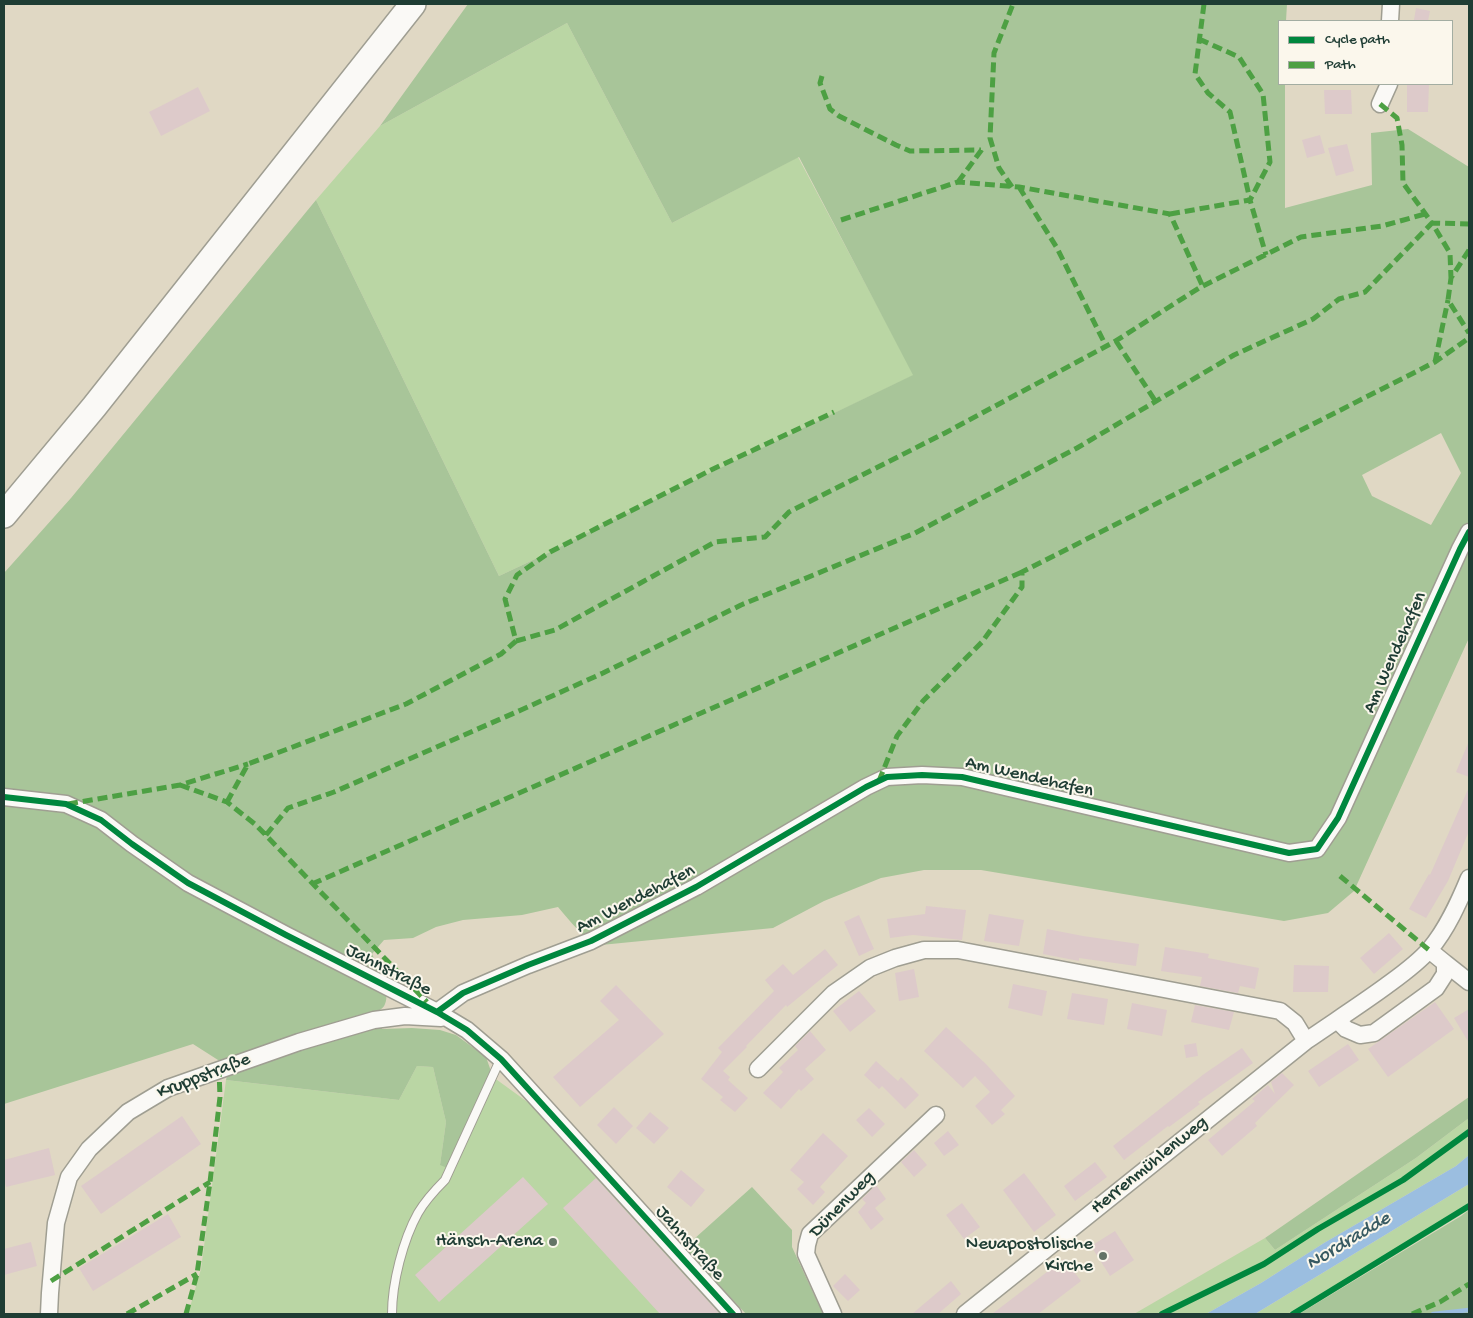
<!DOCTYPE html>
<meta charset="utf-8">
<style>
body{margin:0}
#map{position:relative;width:1473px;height:1318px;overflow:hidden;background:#e0d8c4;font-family:"Gochi Hand",sans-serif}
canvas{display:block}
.frame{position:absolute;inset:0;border:5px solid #1f3d34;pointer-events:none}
.legend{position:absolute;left:1278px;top:20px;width:175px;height:65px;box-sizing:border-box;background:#fbf7ec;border:1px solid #a3ada2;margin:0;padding:6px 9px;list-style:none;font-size:15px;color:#1f3d34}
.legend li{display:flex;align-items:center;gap:10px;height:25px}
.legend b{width:25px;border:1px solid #a3ada2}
</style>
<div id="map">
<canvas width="1473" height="1318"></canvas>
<div class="frame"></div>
<ul class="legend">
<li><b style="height:6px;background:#00873e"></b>Cycle path</li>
<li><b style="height:6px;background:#4da043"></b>Path</li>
</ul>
</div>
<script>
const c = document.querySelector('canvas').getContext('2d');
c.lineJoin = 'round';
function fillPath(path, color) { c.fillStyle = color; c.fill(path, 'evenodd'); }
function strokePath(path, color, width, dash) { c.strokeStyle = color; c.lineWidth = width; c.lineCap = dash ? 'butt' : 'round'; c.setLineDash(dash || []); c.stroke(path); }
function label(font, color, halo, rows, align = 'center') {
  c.font = font + ' "Gochi Hand",sans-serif'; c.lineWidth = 4; c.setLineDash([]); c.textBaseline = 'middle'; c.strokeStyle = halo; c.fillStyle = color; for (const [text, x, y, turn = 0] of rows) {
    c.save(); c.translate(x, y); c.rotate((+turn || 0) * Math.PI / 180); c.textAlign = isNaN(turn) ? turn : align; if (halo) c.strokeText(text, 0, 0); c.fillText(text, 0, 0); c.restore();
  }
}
fillPath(new Path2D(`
 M 567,23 L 672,223 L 798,157 L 914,375 L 604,524 L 550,552 L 499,576 L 316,200 L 380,126 Z
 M 417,1066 L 433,1067 L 446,1122 L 440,1165 L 493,1077 L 533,1106 L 726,1314 L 188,1314 L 201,1269 L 226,1080 L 399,1100 Z
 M 1469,1118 L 1469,1155 L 1456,1166 L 1324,1243 L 1261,1283 L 1206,1314 L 1134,1314 L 1265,1238 L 1275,1250 L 1416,1158 Z
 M 1469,1184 L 1469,1210 L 1299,1314 L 1255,1314 Z`), '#bad6a4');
fillPath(new Path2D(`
 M 468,4 L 1287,4 L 1286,21 L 1279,21 L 1279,84 L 1285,84 L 1285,208 L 1372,185 L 1371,133 L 1408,129 L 1469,167 L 1469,638 L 1354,891 L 1328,913 L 1284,921 L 981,870 L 924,870 L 881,878 L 824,901 L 773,928 L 601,945 C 582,938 571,922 558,907 L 522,915 L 463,920 L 436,927 L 413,938 L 384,940 L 372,954 C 377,965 391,992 385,1004 C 384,1007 382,1008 380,1010 L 382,1029 L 412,1028 L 440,1030 L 456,1035 L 486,1057 L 493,1077 L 450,1169 L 440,1165 L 446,1122 L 433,1067 L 417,1066 L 399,1100 L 226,1080 L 229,1067 L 193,1044 L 4,1104 L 4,573 L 71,498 L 316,200 L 499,576 L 550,552 L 604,524 L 913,375 L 799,157 L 672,223 L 567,23 L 380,126 ZM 1441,433 L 1461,473 L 1431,525 L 1372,496 L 1362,475 Z
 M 1469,1097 L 1469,1118 L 1416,1158 L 1275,1250 L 1265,1238 Z
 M 752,1187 L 792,1230 L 792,1247 L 823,1314 L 746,1314 L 684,1248 Z
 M 1469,1210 L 1469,1314 L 1299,1314 L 1461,1216 Z`), '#a8c599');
fillPath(new Path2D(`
 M 1469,1155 L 1469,1184 L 1255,1314 L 1206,1314 L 1261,1283 L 1324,1243 L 1456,1166 Z`), '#9bbee0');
strokePath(new Path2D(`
 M 1433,1314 L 1469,1310`), '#9bbee0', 4.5);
fillPath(new Path2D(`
 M 1416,8 L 1430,11 L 1428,21 L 1414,20 Z
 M 1407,84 L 1429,84 L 1428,112 L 1407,112 Z
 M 198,87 L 210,111 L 161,136 L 149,112 Z
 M 1324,90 L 1351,90 L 1352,114 L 1325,114 Z
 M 1320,135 L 1325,153 L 1307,158 L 1302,140 Z
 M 1347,144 L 1354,171 L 1336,176 L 1328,148 Z
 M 1469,741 L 1469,777 L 1456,772 Z
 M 1469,787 L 1469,831 L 1448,881 L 1426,918 L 1409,909 L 1429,874 L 1430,875 Z
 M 926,906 L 966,910 L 962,940 L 913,935 L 890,938 L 887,919 L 925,914 Z
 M 989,914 L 1024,920 L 1019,946 L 984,941 Z
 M 859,915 L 874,949 L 859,956 L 844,922 Z
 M 1047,929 L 1083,936 L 1139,944 L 1136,966 L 1079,958 L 1079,961 L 1043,954 Z
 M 1389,933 L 1403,949 L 1374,974 L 1360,958 Z
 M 1165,947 L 1209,954 L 1208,958 L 1259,968 L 1255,989 L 1240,986 L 1238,993 L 1200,986 L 1202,977 L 1161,971 Z
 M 825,949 L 838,965 L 787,1007 L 786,1005 L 746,1046 L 747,1047 L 723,1071 L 730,1077 L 728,1080 L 748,1098 L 735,1112 L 720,1100 L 723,1097 L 701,1079 L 722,1052 L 718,1048 L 774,991 L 765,980 L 783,964 L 793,975 Z
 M 1294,965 L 1329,966 L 1328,992 L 1293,992 Z
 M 914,969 L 919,997 L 899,1001 L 895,973 Z
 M 1013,984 L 1047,991 L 1042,1016 L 1008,1008 Z
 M 616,985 L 664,1034 L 580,1107 L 553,1077 L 619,1020 L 600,1001 Z
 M 859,991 L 876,1011 L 850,1032 L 833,1011 Z
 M 1072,993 L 1108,999 L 1104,1025 L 1067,1019 Z
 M 1435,1002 L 1454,1029 L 1388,1077 L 1368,1049 Z
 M 1132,1003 L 1167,1010 L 1162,1036 L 1127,1029 Z
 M 1195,1005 L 1234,1012 L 1229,1030 L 1191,1022 Z
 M 1469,1009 L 1469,1043 L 1454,1018 Z
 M 946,1027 L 986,1064 L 1015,1096 L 1001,1110 L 1005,1114 L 992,1125 L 975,1106 L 990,1092 L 975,1076 L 963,1088 L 924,1051 Z
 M 810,1031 L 826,1050 L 805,1069 L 814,1079 L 801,1091 L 799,1089 L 781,1109 L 763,1093 L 783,1072 L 779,1068 L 798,1050 L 795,1046 Z
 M 1196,1043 L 1198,1056 L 1186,1058 L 1184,1045 Z
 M 1348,1044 L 1359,1060 L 1319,1087 L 1308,1071 Z
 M 1242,1048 L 1253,1063 L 1198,1102 L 1200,1104 L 1169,1127 L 1168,1126 L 1124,1160 L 1113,1146 L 1204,1074 Z
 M 876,1061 L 898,1081 L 901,1077 L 919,1095 L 905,1109 L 882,1086 L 879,1089 L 864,1075 Z
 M 1282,1073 L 1294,1085 L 1255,1123 L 1257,1126 L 1222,1156 L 1208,1140 L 1255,1101 L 1252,1099 L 1268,1085 L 1275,1094 L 1271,1082 Z
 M 614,1107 L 633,1126 L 616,1144 L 597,1125 Z
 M 869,1108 L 885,1124 L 872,1137 L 856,1120 Z
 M 650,1112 L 669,1128 L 654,1144 L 636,1128 Z
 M 182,1116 L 201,1144 L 101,1214 L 81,1186 Z
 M 948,1131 L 959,1145 L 944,1156 L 934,1143 Z
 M 823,1133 L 848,1156 L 820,1187 L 825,1192 L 813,1205 L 797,1189 L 804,1182 L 790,1170 Z
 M 49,1148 L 55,1175 L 6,1187 L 4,1178 L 4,1160 Z
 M 914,1150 L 927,1165 L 914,1177 L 901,1162 Z
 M 1095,1162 L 1107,1177 L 1075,1201 L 1064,1186 Z
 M 681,1170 L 705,1190 L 691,1207 L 667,1187 Z
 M 1024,1173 L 1056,1215 L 1034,1232 L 1003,1190 Z
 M 523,1177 L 548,1204 L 439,1302 L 415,1275 Z
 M 596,1178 L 720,1314 L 660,1314 L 563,1208 Z
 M 876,1185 L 886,1199 L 875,1208 L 884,1219 L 871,1230 L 858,1212 L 866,1203 L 862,1199 Z
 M 962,1203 L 980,1227 L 964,1239 L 946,1215 Z
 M 168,1214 L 181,1237 L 93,1291 L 79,1268 Z
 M 1115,1231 L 1134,1260 L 1110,1276 L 1091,1246 Z
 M 31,1242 L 37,1266 L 4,1275 L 4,1249 Z
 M 1064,1259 L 1081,1281 L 1038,1314 L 992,1314 Z
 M 845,1274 L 860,1290 L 848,1301 L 833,1286 Z
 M 951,1281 L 961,1294 L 938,1314 L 912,1314 Z`), '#ddcaca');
const lane = new Path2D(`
 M 392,1314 C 392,1283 403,1240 418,1213 C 425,1201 435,1190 445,1180 L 500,1060`);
const street = new Path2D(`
 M 1390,21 L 1391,4
 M 1380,104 L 1389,84
 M 4,797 L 66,804 L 101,820 L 132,844 L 188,883 L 286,935 L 437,1012 L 467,1030 L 501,1059 L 733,1314
 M 1445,963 L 1469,982
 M 437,1012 L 463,993 L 528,965 L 591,941 L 696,887 L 866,787 L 887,777 L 922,775 L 962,777 L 1289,853 L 1317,849 L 1338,818 L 1460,549 L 1469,532
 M 1337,1020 L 1346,1029 L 1360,1035 L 1374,1033 L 1436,988 L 1445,974 L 1445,963 L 1429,950
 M 758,1069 L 834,993 L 870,968 L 895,958 L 924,950 L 958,950 L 1280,1011 L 1295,1023 L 1306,1041
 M 49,1314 L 50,1293 L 56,1223 L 69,1177 L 89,1149 L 128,1112 L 168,1088 L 299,1042 L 374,1020 L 405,1016 L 441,1018
 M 833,1314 L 806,1254 L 807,1245 L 810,1234 L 936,1115
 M 965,1314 L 1306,1041 C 1332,1023 1360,1005 1386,986 C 1401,975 1417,964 1430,949 C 1447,929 1459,902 1469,878`);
const primary = new Path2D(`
 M 4,515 L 94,407 L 413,4`);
strokePath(lane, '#9f9e92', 10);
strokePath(street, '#9f9e92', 19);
strokePath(primary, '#9f9e92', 28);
strokePath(lane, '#faf9f6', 8);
strokePath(street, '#faf9f6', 16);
strokePath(primary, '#faf9f6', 25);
strokePath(new Path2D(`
 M 1204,4 L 1195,74 L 1208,93 L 1230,112 L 1250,200
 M 1199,39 L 1239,57 L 1263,94 L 1270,162 L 1250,200
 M 822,76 L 820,83 L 830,109 L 839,116 L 896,145 L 910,151 L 981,150
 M 1380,104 L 1397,118 L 1402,145 L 1403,183 L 1432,223 L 1469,224
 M 958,182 L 983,148
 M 1012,187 L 999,168 L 990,138 L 994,53 L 1013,4
 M 1019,187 L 1057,248 L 1106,346
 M 1170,214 L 1250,200 L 1266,255
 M 841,220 L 958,182 L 1019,187 L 1170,214 L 1203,287
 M 1469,250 L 1451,278 L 1448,300 L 1469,333
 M 1116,341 L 1156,402
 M 1435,362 L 1448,300
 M 516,641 L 555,630 L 715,542 L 765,537 L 789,512 L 945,433 L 1114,342 L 1199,288 L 1301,237 L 1382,226 L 1425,214
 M 879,781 L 897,736 L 923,701 L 982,642 L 1022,587 L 1022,572 L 1435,362 L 1469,338
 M 180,785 L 227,802 L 256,825 L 427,1002
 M 227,802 L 248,764 L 406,704 L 501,654 L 516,641 L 505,599 L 517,575 L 550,552 L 711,470 L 834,412
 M 68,804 L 180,785 L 248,764
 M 266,835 L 288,808 L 334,792 L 521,710 L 603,673 L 741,605 L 915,533 L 1077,448 L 1234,355 L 1313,319 L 1339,299 L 1365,292 L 1432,223 L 1450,253 L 1451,278
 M 1340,876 L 1429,950
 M 312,884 L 1022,572
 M 51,1281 L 210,1182
 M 127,1314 L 197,1274
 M 186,1314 L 197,1274 L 210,1182 L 220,1097 L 219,1070
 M 1412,1314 L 1440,1302 L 1469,1284`), '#4da043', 5, [10, 5]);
strokePath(new Path2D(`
 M 4,797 L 66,804 L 101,820 L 132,844 L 188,883 L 286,935 L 437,1012 L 467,1030 L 501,1059 L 733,1314
 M 437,1012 L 463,993 L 528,965 L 591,941 L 696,887 L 866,787 L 887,777 L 922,775 L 962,777 L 1289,853 L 1317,849 L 1338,818 L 1460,549 L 1469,532
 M 1162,1314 L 1264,1264 L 1318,1229 L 1403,1180 L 1469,1132
 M 1293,1314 L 1469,1206`), '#00873e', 6);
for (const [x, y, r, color] of [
 [553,1242,5,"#637366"],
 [1103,1256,5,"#637366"]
]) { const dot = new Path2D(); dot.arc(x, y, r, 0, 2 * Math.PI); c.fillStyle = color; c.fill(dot); strokePath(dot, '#fbf7ec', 2); }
label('19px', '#1f3d34', '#fbf7ec', [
 ["Am Wendehafen",1396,653,-66],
 ["Am Wendehafen",1029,778,13],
 ["Am Wendehafen",636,900,-27],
 ["Jahnstraße",388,971,27],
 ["Kruppstraße",204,1077,-21],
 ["Herrenmühlenweg",1150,1166,-39],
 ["Dünenweg",843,1205,-46],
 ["Jahnstraße",689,1244,48]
]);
label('19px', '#1f3d34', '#fbf7ec', [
 ["Hänsch-Arena",543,1242],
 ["Neuapostolische",1093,1245],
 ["Kirche",1093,1267]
], 'right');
label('italic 20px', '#375a62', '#fbf7ec', [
 ["Nordradde",1349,1242,-31]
]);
</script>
